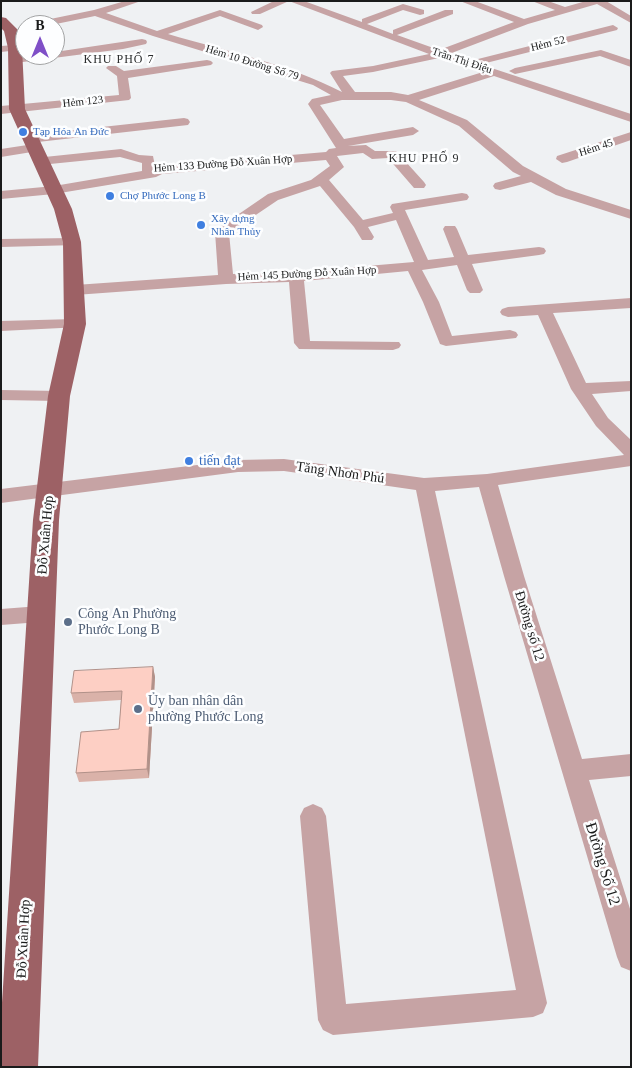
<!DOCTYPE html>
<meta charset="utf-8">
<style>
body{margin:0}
#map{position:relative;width:632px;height:1068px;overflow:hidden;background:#eff1f3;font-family:"Times New Roman",serif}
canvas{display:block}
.frame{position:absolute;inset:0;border:2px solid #1a1b1b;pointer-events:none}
.north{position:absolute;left:15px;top:15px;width:50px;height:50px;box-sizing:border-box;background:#fdfeff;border:1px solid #a2a3a4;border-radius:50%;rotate:0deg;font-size:14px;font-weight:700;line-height:20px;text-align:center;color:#1a1b1b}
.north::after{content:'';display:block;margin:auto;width:18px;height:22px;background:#7f4fc7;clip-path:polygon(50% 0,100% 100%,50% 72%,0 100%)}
</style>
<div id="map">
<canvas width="632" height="1068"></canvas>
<div class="frame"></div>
<div class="north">B</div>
</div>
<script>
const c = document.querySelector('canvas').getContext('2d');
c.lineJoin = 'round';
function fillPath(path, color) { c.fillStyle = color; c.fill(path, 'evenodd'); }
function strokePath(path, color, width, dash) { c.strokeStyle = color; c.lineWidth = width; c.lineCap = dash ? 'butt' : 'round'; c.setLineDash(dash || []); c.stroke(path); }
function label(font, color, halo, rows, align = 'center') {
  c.font = font + ' "Times New Roman",serif'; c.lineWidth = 5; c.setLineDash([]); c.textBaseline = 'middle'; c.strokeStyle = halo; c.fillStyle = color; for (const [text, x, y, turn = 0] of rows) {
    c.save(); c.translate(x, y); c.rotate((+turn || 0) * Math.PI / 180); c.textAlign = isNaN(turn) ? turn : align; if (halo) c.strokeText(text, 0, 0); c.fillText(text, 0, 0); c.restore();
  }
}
fillPath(new Path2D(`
 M 125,1 L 141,1 L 106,13 L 157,31 L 220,10 L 262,25 L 263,27 L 258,30 L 220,16 L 168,34 C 226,51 288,64 342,92 L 330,73 L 332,71 L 373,66 L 429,54 L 289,1 L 304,1 L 362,22 L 362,19 L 403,4 L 424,10 L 424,14 L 420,15 L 403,10 L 367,24 L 393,34 L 393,30 L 445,10 L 453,10 L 453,14 L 397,35 L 439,50 L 514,22 L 460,1 L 475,1 L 524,19 L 555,10 L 532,1 L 548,1 L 565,7 L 586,1 L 606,1 L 631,16 L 631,23 L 597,4 L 528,24 L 449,54 L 631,114 L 631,122 L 494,76 L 419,100 L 467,120 L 523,166 L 566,189 L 631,210 L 631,219 L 556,195 L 531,182 L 500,190 L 495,189 L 493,186 L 495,183 L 521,176 L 513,172 L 459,126 L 406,102 L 391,100 L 342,100 L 320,105 L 344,139 L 413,127 L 419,131 L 413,135 L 348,146 L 366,145 L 375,151 L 396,151 L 424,182 L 426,185 L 424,188 L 414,188 L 388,158 L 372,159 L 363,153 L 337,156 L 344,167 L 329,180 L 363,220 L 393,213 L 390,207 L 392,204 L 462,193 L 467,194 L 469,197 L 467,200 L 405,210 L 428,260 L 454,257 L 443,229 L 445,226 L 455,226 L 457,229 L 468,255 L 539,247 L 544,248 L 546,251 L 544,254 L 539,255 L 472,264 L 483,290 L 480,293 L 470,293 L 467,290 L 457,265 L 422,270 L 439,302 L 452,336 L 510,330 L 516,332 L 518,335 L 516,338 L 446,346 L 440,344 L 423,302 L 408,271 L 304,281 L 310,341 L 399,342 L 401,345 L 399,348 L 393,350 L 299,349 L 294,343 L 289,282 L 226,284 L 75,295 L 70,293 L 67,290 L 70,287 L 75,285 L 218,275 L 215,232 L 217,229 L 268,194 L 311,180 L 330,166 L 326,160 L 162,174 L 156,177 L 54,194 L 1,199 L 1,191 L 54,186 L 142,171 L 142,163 L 120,157 L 40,165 L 35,164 L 34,161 L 35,158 L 121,149 L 139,155 L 153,156 L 155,166 L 161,166 L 326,152 L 329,149 L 336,148 L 308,104 L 312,99 L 331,95 L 313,85 L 153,36 L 95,16 L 51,25 L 30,25 L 31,23 L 94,10 ZM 439,58 L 483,72 L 408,95 L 391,92 L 355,92 L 343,76 L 373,72 ZM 320,186 L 354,227 L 362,240 L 372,240 L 374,237 L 368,227 L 396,220 L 414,262 L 296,272 L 233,274 L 229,233 L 278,200 Z
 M 274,1 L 289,1 L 260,14 L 252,14 L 251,12 Z
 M 613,25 L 618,28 L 617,30 L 482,64 L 476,61 L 478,59 Z
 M 142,39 L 146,40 L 147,42 L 146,44 L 123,49 L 15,63 L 9,60 L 15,57 L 55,55 L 55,52 Z
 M 15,45 L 19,46 L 20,48 L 19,50 L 1,52 L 1,46 Z
 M 601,50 L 631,60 L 631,67 L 600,56 L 515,74 L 509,71 L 515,68 Z
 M 207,60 L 211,61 L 213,63 L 211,65 L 128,78 L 131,98 L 129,100 L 1,114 L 1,106 L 119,95 L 117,76 L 106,68 L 108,66 L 116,66 L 124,71 Z
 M 184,118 L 188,119 L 190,122 L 188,125 L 29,143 L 23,139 L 29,135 Z
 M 631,132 L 631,140 L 567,162 L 562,163 L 556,159 L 557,156 Z
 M 34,144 L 38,145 L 40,148 L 38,151 L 1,157 L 1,149 Z
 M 72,238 L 77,239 L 79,242 L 77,245 L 1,247 L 1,239 Z
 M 631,298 L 631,308 L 553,313 L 586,383 L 631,381 L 631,391 L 592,394 L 608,418 L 631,440 L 631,466 L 498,485 L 524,576 L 582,759 L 631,754 L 631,776 L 589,780 L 631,912 L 631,971 L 621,967 L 617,957 L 504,576 L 479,487 L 435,491 L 547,1003 L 543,1013 L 533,1017 L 333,1035 L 323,1030 L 318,1020 L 300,816 L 304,808 L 313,804 L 322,808 L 326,816 L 346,1004 L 516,990 L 416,490 L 284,471 L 238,472 L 1,503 L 1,489 L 238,460 L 284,459 L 424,478 L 487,474 L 624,455 L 596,426 L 571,389 L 538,315 L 508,317 L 502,315 L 500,312 L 502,309 L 508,307 Z
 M 75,319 L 81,321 L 83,324 L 81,327 L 1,331 L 1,321 Z
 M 1,390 L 59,391 L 65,392 L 68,396 L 65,400 L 59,401 L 1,400 Z
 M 40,606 L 48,608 L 51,614 L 48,620 L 40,622 L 1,625 L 1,609 Z`), '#c6a3a4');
fillPath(new Path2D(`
 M 1,17 L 6,18 L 18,30 L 22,48 L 25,109 L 72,209 L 81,242 L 86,324 L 70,396 L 59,520 L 38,1067 L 1,1067 L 1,1018 L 33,520 L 48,396 L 64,324 L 63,242 L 54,209 L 9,109 L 8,48 L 4,31 L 1,28 Z`), '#9d6165');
fillPath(new Path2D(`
 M 153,667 L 155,677 L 149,778 L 79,782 L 76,773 L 119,729 L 121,700 L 74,703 L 71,693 Z`), '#dab2a9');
fillPath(new Path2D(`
 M 153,667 L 155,677 L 149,778 L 147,769 Z`), '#b19189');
const building = new Path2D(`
 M 153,667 L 147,769 L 76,773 L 81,732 L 119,729 L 122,691 L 71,693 L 74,671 Z`);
fillPath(building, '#fdcfc4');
strokePath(building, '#b19189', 1);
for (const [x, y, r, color] of [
 [23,132,5,"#3f7fe0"],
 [110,196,5,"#3f7fe0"],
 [201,225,5,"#3f7fe0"],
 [189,461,5,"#3f7fe0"],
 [68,622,5,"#5c6f8a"],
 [138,709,5,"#5c6f8a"]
]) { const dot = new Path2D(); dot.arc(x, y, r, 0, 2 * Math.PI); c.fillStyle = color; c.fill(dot); strokePath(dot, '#fdfeff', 2); }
label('11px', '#1a1b1b', '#fdfeff', [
 ["Hẻm 52",548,44,-14],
 ["Trần Thị Điệu",462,61,18],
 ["Hẻm 10 Đường Số 79",252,63,17],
 ["Hẻm 123",83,102,-6],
 ["Hẻm 45",596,148,-18],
 ["Hẻm 133 Đường Đỗ Xuân Hợp",223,164,-4],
 ["Hẻm 145 Đường Đỗ Xuân Hợp",307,274,-3]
]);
label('11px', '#366cbe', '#fdfeff', [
 ["Tạp Hóa An Đức",33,132],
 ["Chợ Phước Long B",120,196],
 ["Xây dựng",211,219],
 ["Nhân Thủy",211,232]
], 'left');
c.letterSpacing = '1px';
label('12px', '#2a2c2d', '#fdfeff', [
 ["KHU PHỐ 7",119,60],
 ["KHU PHỐ 9",424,159]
]);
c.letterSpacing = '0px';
label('14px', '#366cbe', '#fdfeff', [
 ["tiến đạt",199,461]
], 'left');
label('14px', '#1a1b1b', '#fdfeff', [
 ["Tăng Nhơn Phú",340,473,8],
 ["Đỗ Xuân Hợp",46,535,-85],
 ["Đường số 12",529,626,73],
 ["Đỗ Xuân Hợp",24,939,-87]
]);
label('14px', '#4e5e75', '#fdfeff', [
 ["Công An Phường",78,614],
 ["Phước Long B",78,630],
 ["Ủy ban nhân dân",148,701],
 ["phường Phước Long",148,717]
], 'left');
label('16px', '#1a1b1b', '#fdfeff', [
 ["Đường Số 12",602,864,73]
]);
</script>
